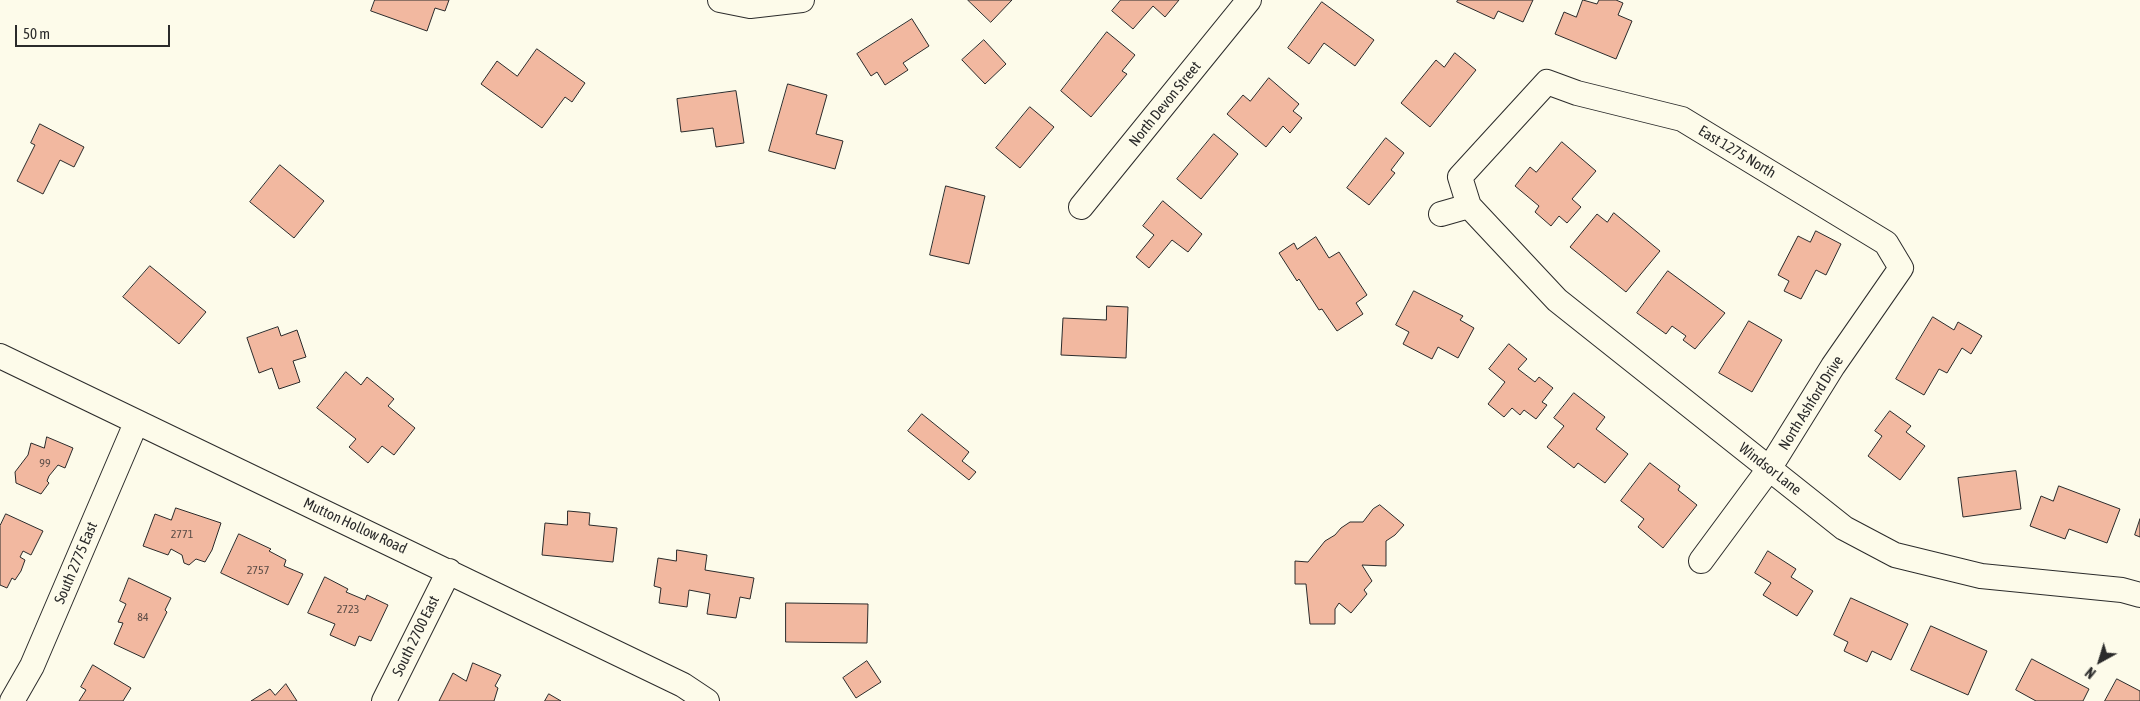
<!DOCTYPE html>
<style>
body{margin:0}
#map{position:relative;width:2140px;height:701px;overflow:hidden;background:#fdfbea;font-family:"Asap Condensed",sans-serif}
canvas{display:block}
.north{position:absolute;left:2075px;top:636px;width:50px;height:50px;-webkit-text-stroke:4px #fdfbea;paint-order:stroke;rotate:219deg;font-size:14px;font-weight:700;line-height:20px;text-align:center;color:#2b2b2b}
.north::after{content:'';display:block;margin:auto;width:18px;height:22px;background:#2b2b2b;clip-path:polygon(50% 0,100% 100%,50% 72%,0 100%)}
.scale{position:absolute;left:15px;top:25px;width:155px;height:22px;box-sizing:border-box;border:2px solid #2b2b2b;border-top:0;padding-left:6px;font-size:15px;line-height:18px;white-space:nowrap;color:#2b2b2b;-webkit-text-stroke:4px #fdfbea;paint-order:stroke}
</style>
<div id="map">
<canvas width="2140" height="701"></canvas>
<div class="north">N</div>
<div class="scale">50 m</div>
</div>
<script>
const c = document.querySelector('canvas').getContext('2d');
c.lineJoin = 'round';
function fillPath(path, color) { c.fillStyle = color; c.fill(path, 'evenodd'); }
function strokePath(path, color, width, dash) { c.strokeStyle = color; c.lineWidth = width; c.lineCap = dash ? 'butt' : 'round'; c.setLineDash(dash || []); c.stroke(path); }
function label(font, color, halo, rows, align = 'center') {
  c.font = font + ' "Asap Condensed",sans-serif'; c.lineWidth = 4; c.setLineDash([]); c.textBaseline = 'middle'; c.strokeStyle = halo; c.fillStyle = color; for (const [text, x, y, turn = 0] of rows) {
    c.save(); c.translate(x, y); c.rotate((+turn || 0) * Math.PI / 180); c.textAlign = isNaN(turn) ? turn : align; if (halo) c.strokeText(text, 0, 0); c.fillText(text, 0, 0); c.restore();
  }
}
const building = new Path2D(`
 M 375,0 L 449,0 L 445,11 L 435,8 L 427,31 L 371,11 Z
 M 968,0 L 1012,0 L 991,22 Z
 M 1121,0 L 1179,0 L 1165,17 L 1153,6 L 1133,29 L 1112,11 Z
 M 1458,0 L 1533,0 L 1523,22 L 1498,11 L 1494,19 L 1457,2 Z
 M 1583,0 L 1597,4 L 1599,0 L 1616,0 L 1623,3 L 1618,15 L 1632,21 L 1616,59 L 1555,34 L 1564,12 L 1576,17 Z
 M 1322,2 L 1374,40 L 1355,66 L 1324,43 L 1309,64 L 1288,48 Z
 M 912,19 L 929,46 L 903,63 L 908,70 L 885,85 L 877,72 L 871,76 L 857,54 Z
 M 1107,32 L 1135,55 L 1122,71 L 1127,74 L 1091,117 L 1061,91 Z
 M 984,40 L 1006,64 L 985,84 L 962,60 Z
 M 537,49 L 585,83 L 572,102 L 565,97 L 542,128 L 481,84 L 497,61 L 517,76 Z
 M 1455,53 L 1476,70 L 1430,127 L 1401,103 L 1436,60 L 1444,67 Z
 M 1269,78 L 1299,104 L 1293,111 L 1302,118 L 1290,133 L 1283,126 L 1266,147 L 1227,114 L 1243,95 L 1250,101 Z
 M 788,84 L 827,95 L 816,134 L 843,141 L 835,169 L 769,151 Z
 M 736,91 L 744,143 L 716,147 L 713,128 L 681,132 L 677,99 Z
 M 1030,107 L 1054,127 L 1020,168 L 996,148 Z
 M 40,124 L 84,147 L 74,167 L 60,160 L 43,194 L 17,181 L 35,145 L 31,143 Z
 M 1214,134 L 1238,154 L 1201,199 L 1177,179 Z
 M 1386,138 L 1404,153 L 1391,170 L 1395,173 L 1369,205 L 1347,188 Z
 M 1562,142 L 1596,171 L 1572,199 L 1581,207 L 1567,223 L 1559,216 L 1551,226 L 1535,212 L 1539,206 L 1515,186 L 1530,167 L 1536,172 Z
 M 280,165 L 324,201 L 294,238 L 250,202 Z
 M 946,186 L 985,196 L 969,264 L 930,255 Z
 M 1163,201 L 1202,234 L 1188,252 L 1172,240 L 1149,268 L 1136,257 L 1154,235 L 1143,226 Z
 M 1614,213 L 1660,251 L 1626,292 L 1570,247 L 1597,214 L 1607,222 Z
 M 1816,231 L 1841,244 L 1826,275 L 1816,270 L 1801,299 L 1784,291 L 1789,281 L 1778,275 L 1798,236 L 1810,242 Z
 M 1316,237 L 1329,258 L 1339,252 L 1367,295 L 1356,303 L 1363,314 L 1337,331 L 1322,309 L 1319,310 L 1299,279 L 1297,281 L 1279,253 L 1294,243 L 1297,249 Z
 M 150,266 L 206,312 L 179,344 L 123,297 Z
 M 1668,271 L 1725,313 L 1695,349 L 1683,340 L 1686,336 L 1672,326 L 1666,334 L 1637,313 Z
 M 1414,291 L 1463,316 L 1460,320 L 1474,328 L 1458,358 L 1438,347 L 1432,359 L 1403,344 L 1409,332 L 1396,325 Z
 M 1107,306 L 1128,307 L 1126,358 L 1061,355 L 1063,318 L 1106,320 Z
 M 1933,317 L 1954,330 L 1958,322 L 1982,336 L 1971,354 L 1962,348 L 1947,373 L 1939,369 L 1924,395 L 1896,379 Z
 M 1749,321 L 1782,340 L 1752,392 L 1719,373 Z
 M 278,327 L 281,336 L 297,330 L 306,357 L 293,361 L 300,382 L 279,389 L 272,368 L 259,373 L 247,338 Z
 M 1509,344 L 1527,359 L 1518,369 L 1535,382 L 1539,377 L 1553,388 L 1542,402 L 1547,405 L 1536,419 L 1524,410 L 1520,415 L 1512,408 L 1504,417 L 1488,404 L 1505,382 L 1489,369 Z
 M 346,372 L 361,385 L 367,377 L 394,399 L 388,406 L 415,428 L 394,455 L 382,446 L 368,463 L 349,447 L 356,439 L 317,408 Z
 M 1574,393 L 1605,417 L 1596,429 L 1628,454 L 1605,483 L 1578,463 L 1574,468 L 1547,447 L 1564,426 L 1554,418 Z
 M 1890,411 L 1911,426 L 1906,432 L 1925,446 L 1900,480 L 1868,456 L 1882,436 L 1875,431 Z
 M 922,414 L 969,452 L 962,461 L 976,472 L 969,480 L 908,431 Z
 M 47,437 L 73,448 L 65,468 L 58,465 L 49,476 L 47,481 L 49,483 L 41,494 L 16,483 L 15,472 L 28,455 L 31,443 L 44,448 Z
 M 1650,463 L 1680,486 L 1678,490 L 1697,505 L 1663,548 L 1638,527 L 1644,519 L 1621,501 Z
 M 2016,471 L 2021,509 L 1963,517 L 1958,478 Z
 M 2059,486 L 2120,509 L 2107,543 L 2069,529 L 2065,539 L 2030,526 L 2041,496 L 2053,501 Z
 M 1380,505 L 1404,525 L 1395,535 L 1386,541 L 1386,566 L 1362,565 L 1372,581 L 1364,590 L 1367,594 L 1351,613 L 1339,603 L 1335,609 L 1335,624 L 1310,624 L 1306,584 L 1295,584 L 1295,561 L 1308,562 L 1325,541 L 1335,535 L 1341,528 L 1350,522 L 1363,522 L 1373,509 Z
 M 176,508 L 221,523 L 212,550 L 205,562 L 196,559 L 189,565 L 184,563 L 182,555 L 171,549 L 168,555 L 143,546 L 155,514 L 171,520 Z
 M 568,511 L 590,513 L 589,525 L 617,528 L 613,562 L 542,555 L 545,523 L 567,525 Z
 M 6,514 L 43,531 L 31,555 L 23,551 L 20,557 L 25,560 L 21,571 L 15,580 L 12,578 L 7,588 L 0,585 L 0,526 Z
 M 2140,519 L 2140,537 L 2135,535 Z
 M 239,534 L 271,549 L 269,551 L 286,560 L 284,566 L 303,574 L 288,605 L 221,573 Z
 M 677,550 L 707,555 L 705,570 L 754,578 L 750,599 L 740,597 L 736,618 L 707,614 L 710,594 L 689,590 L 687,607 L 659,603 L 661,588 L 654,586 L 658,558 L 676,561 Z
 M 1768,551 L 1796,569 L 1791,577 L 1813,591 L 1797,616 L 1763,595 L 1771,583 L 1755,573 Z
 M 325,577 L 348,589 L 346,592 L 365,600 L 367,595 L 388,605 L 371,641 L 359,636 L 355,646 L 330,635 L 335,624 L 308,613 Z
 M 129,578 L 171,598 L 165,610 L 167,612 L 144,658 L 114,644 L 123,623 L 118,622 L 126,604 L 120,601 Z
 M 1851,598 L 1908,624 L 1891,660 L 1872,651 L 1867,662 L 1844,651 L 1848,642 L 1834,635 Z
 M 786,603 L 868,604 L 867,643 L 786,642 Z
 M 1931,626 L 1987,651 L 1968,695 L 1911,670 Z
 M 2032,659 L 2089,689 L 2083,701 L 2036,701 L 2016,690 Z
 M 867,661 L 881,682 L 856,698 L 843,678 Z
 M 473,663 L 501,675 L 495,686 L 498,688 L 494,701 L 439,701 L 453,673 L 466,681 Z
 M 93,665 L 131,688 L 123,701 L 79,701 L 86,690 L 81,687 Z
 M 2117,679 L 2140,691 L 2140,701 L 2105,701 Z
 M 286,684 L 297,701 L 251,701 L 270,689 L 275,695 Z
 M 549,694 L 561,701 L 545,701 Z`);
fillPath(building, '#f2b8a0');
strokePath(building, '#2b2b2b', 1);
const minor = new Path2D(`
 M 720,0 L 750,6 L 802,0
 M 1469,206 L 1557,300 L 1844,528 L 1895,555 L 1981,576 L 2122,590 L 2140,595
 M 1081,207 L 1249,0
 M 1441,214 L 1469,206 L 1460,177 L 1547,82 L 1577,93 L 1682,119 L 1886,243 L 1901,268 L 1833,366 L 1769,469 L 1701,561
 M 0,356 L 683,685 L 707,701
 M 12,701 L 32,666 L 136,423
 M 384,701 L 449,571`);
strokePath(minor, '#2b2b2b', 26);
strokePath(minor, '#fdfbea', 24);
label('12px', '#5d4e48', null, [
 ["99",45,463],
 ["2771",182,534],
 ["2757",258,570],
 ["2723",348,609],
 ["84",143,617]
]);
label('15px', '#2b2b2b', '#fdfbea', [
 ["North Devon Street",1165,104,-51],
 ["East 1275 North",1737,152,31],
 ["North Ashford Drive",1811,403,-58],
 ["Windsor Lane",1770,469,38],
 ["Mutton Hollow Road",355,526,25],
 ["South 2775 East",76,563,-67],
 ["South 2700 East",416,636,-64]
]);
</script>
